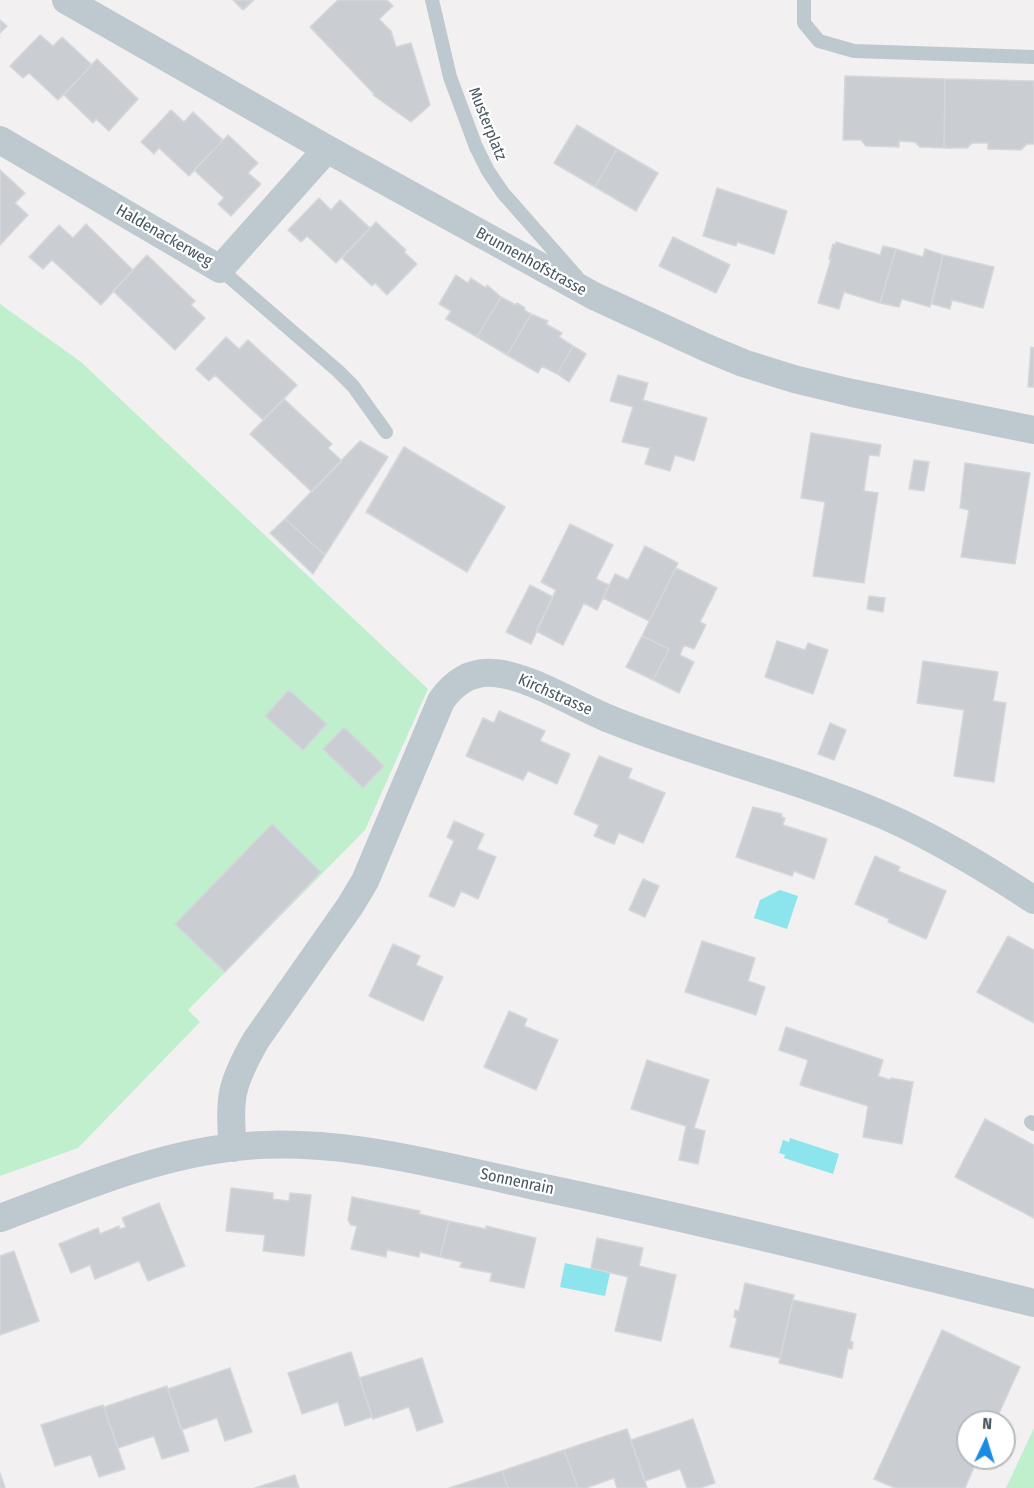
<!DOCTYPE html>
<style>
body{margin:0}
#map{position:relative;width:1034px;height:1488px;overflow:hidden;background:#f2f0f0;font-family:"Fira Sans Condensed",sans-serif}
canvas{display:block}
.north{position:absolute;left:956px;top:1410px;width:60px;height:60px;box-sizing:border-box;background:#fff;border:2px solid #b6bbbf;border-radius:50%;rotate:4deg;font-size:16px;font-weight:700;line-height:24px;text-align:center;color:#48565e}
.north::after{content:'';display:block;margin:auto;width:21px;height:27px;background:#198be4;clip-path:polygon(50% 0,100% 100%,50% 72%,0 100%)}
</style>
<div id="map">
<canvas width="1034" height="1488"></canvas>
<div class="north">N</div>
</div>
<script>
const c = document.querySelector('canvas').getContext('2d');
c.lineJoin = 'round';
function fillPath(path, color) { c.fillStyle = color; c.fill(path, 'evenodd'); }
function strokePath(path, color, width, dash) { c.strokeStyle = color; c.lineWidth = width; c.lineCap = dash ? 'butt' : 'round'; c.setLineDash(dash || []); c.stroke(path); }
function label(font, color, halo, rows, align = 'center') {
  c.font = font + ' "Fira Sans Condensed",sans-serif'; c.lineWidth = 4.5; c.setLineDash([]); c.textBaseline = 'middle'; c.strokeStyle = halo; c.fillStyle = color; for (const [text, x, y, turn = 0] of rows) {
    c.save(); c.translate(x, y); c.rotate((+turn || 0) * Math.PI / 180); c.textAlign = isNaN(turn) ? turn : align; if (halo) c.strokeText(text, 0, 0); c.fillText(text, 0, 0); c.restore();
  }
}
fillPath(new Path2D(`
 M 0,304 L 81,362 L 428,689 L 365,830 L 188,1010 L 200,1022 L 78,1148 L 0,1176 Z
 M 1034,1428 L 1034,1488 L 1006,1488 Z`), '#bfefcc');
fillPath(new Path2D(`
 M 780,890 L 798,896 L 787,929 L 754,918 L 760,900 Z
 M 790,1138 L 839,1154 L 833,1174 L 784,1158 L 785,1155 L 779,1153 L 783,1140 L 789,1142 Z
 M 565,1263 L 610,1273 L 605,1296 L 560,1287 Z`), '#8ce4ec');
const building = new Path2D(`
 M 233,0 L 254,0 L 243,10 Z
 M 338,0 L 387,0 L 393,6 L 379,19 L 391,31 L 396,47 L 411,43 L 430,105 L 411,122 L 373,95 L 374,94 L 310,27 Z
 M 0,20 L 7,26 L 0,33 Z
 M 40,35 L 53,46 L 62,37 L 92,65 L 58,100 L 29,73 L 23,78 L 10,66 Z
 M 97,59 L 138,99 L 109,131 L 96,119 L 93,123 L 64,95 Z
 M 845,76 L 945,79 L 944,148 L 920,147 L 915,142 L 899,141 L 899,147 L 866,146 L 861,140 L 843,140 Z
 M 945,79 L 1034,81 L 1034,144 L 1027,144 L 1021,150 L 988,149 L 988,143 L 972,143 L 967,148 L 944,148 Z
 M 171,110 L 184,122 L 193,112 L 223,140 L 189,176 L 159,148 L 154,154 L 141,142 Z
 M 577,125 L 617,149 L 595,187 L 554,163 Z
 M 228,135 L 258,163 L 248,173 L 261,184 L 231,216 L 218,204 L 224,198 L 194,170 Z
 M 617,149 L 658,173 L 636,211 L 595,187 Z
 M 0,170 L 25,193 L 15,203 L 28,215 L 0,245 Z
 M 717,188 L 787,211 L 774,254 L 737,242 L 736,246 L 703,236 Z
 M 319,198 L 331,210 L 340,200 L 370,228 L 336,263 L 307,236 L 301,242 L 288,230 Z
 M 376,222 L 406,250 L 404,252 L 417,264 L 387,295 L 375,283 L 372,286 L 342,258 Z
 M 86,224 L 133,270 L 101,305 L 52,260 L 43,269 L 29,257 L 59,225 L 73,238 Z
 M 673,237 L 730,265 L 716,293 L 659,266 Z
 M 836,242 L 880,255 L 883,246 L 896,249 L 880,303 L 844,292 L 839,309 L 818,303 L 831,259 L 829,259 L 833,244 L 836,245 Z
 M 896,249 L 923,257 L 925,249 L 943,255 L 930,307 L 902,299 L 899,307 L 880,303 Z
 M 147,255 L 195,301 L 191,305 L 205,318 L 175,350 L 113,291 Z
 M 943,255 L 994,267 L 983,308 L 952,300 L 950,309 L 932,304 Z
 M 456,275 L 468,283 L 471,278 L 486,288 L 487,285 L 501,297 L 477,337 L 446,319 L 451,311 L 439,304 Z
 M 501,297 L 516,305 L 517,303 L 525,308 L 524,310 L 531,314 L 507,355 L 477,337 Z
 M 531,314 L 548,321 L 546,324 L 562,333 L 559,337 L 573,346 L 557,374 L 542,366 L 538,373 L 507,355 Z
 M 226,337 L 239,349 L 248,340 L 297,385 L 263,420 L 215,375 L 209,381 L 196,369 Z
 M 573,346 L 586,354 L 569,382 L 557,374 Z
 M 1031,347 L 1034,348 L 1034,387 L 1028,387 Z
 M 618,375 L 648,383 L 643,400 L 707,418 L 694,461 L 675,455 L 670,471 L 645,464 L 650,448 L 622,442 L 633,407 L 610,401 Z
 M 284,399 L 332,444 L 328,448 L 342,461 L 312,492 L 250,434 Z
 M 811,433 L 881,445 L 879,456 L 869,455 L 864,491 L 878,493 L 864,583 L 813,576 L 825,502 L 801,498 Z
 M 360,441 L 388,457 L 325,555 L 285,519 Z
 M 404,447 L 505,507 L 467,572 L 366,512 Z
 M 914,460 L 929,462 L 924,491 L 909,489 Z
 M 965,463 L 1030,473 L 1015,564 L 961,557 L 969,510 L 960,508 Z
 M 285,519 L 325,555 L 313,574 L 270,533 Z
 M 570,524 L 613,545 L 596,579 L 609,585 L 603,598 L 597,610 L 584,603 L 563,645 L 536,631 L 556,590 L 541,582 Z
 M 645,546 L 678,563 L 649,621 L 603,598 L 615,574 L 628,580 Z
 M 676,568 L 717,588 L 700,622 L 706,625 L 694,649 L 684,645 L 680,655 L 694,662 L 679,693 L 653,680 L 669,649 L 642,636 Z
 M 530,585 L 553,597 L 531,644 L 506,632 Z
 M 869,596 L 885,598 L 883,612 L 867,609 Z
 M 642,636 L 669,649 L 653,680 L 626,667 Z
 M 777,641 L 805,650 L 808,643 L 828,650 L 813,694 L 765,677 Z
 M 923,661 L 998,672 L 993,701 L 1006,703 L 994,782 L 954,776 L 964,710 L 917,703 Z
 M 289,690 L 327,724 L 303,750 L 265,716 Z
 M 499,711 L 545,731 L 540,741 L 570,754 L 557,784 L 528,771 L 523,780 L 466,756 L 483,718 L 494,723 Z
 M 830,723 L 846,730 L 834,760 L 818,754 Z
 M 344,727 L 384,766 L 363,788 L 323,749 Z
 M 599,756 L 632,769 L 628,778 L 665,793 L 643,843 L 619,833 L 614,844 L 594,836 L 599,825 L 574,814 Z
 M 753,807 L 782,814 L 781,817 L 785,818 L 783,825 L 827,839 L 814,879 L 794,871 L 792,876 L 736,857 Z
 M 454,821 L 484,834 L 477,849 L 496,857 L 478,899 L 461,891 L 454,907 L 429,896 L 454,841 L 447,837 Z
 M 272,824 L 321,872 L 225,972 L 175,924 Z
 M 875,856 L 900,867 L 898,871 L 946,891 L 926,939 L 888,922 L 889,919 L 855,904 Z
 M 643,879 L 659,886 L 645,917 L 629,910 Z
 M 1008,936 L 1034,950 L 1034,1023 L 977,992 Z
 M 702,941 L 755,958 L 748,981 L 765,987 L 756,1015 L 685,992 Z
 M 393,944 L 420,956 L 416,965 L 443,977 L 423,1021 L 369,996 Z
 M 509,1011 L 527,1019 L 524,1026 L 558,1040 L 536,1090 L 484,1067 Z
 M 786,1027 L 883,1060 L 878,1076 L 890,1080 L 891,1078 L 913,1082 L 902,1144 L 863,1137 L 868,1106 L 800,1085 L 808,1060 L 779,1050 Z
 M 647,1060 L 709,1080 L 694,1128 L 705,1131 L 698,1164 L 679,1160 L 686,1126 L 631,1109 Z
 M 985,1119 L 1034,1145 L 1034,1218 L 955,1177 Z
 M 231,1188 L 273,1193 L 273,1199 L 289,1201 L 290,1193 L 311,1195 L 304,1256 L 263,1251 L 265,1235 L 226,1231 Z
 M 352,1197 L 420,1211 L 419,1214 L 449,1221 L 440,1257 L 420,1252 L 419,1257 L 387,1250 L 386,1257 L 351,1249 L 357,1226 L 351,1225 L 348,1220 Z
 M 159,1203 L 185,1266 L 148,1281 L 139,1261 L 95,1279 L 90,1265 L 71,1273 L 59,1244 L 98,1228 L 100,1234 L 119,1226 L 120,1229 L 126,1227 L 122,1218 Z
 M 449,1221 L 486,1229 L 486,1226 L 536,1238 L 524,1288 L 490,1281 L 492,1273 L 460,1267 L 462,1262 L 440,1257 Z
 M 597,1238 L 643,1248 L 639,1266 L 676,1275 L 661,1341 L 615,1331 L 628,1277 L 591,1268 Z
 M 14,1251 L 39,1321 L 0,1335 L 0,1256 Z
 M 745,1283 L 794,1295 L 780,1358 L 730,1347 L 737,1318 L 734,1317 L 735,1310 L 739,1311 Z
 M 793,1300 L 856,1314 L 850,1341 L 853,1342 L 852,1349 L 848,1348 L 842,1378 L 779,1363 Z
 M 942,1330 L 1020,1367 L 995,1422 L 968,1422 L 968,1458 L 978,1458 L 965,1488 L 895,1488 L 874,1479 Z
 M 351,1352 L 372,1417 L 345,1426 L 338,1402 L 302,1414 L 288,1373 Z
 M 422,1358 L 443,1422 L 417,1431 L 409,1407 L 373,1419 L 359,1378 Z
 M 230,1368 L 252,1432 L 225,1441 L 217,1418 L 181,1430 L 168,1389 Z
 M 167,1386 L 189,1451 L 162,1459 L 154,1436 L 118,1448 L 104,1407 Z
 M 103,1405 L 125,1469 L 99,1477 L 91,1455 L 55,1466 L 41,1425 Z
 M 693,1419 L 715,1483 L 700,1488 L 687,1488 L 680,1469 L 645,1481 L 631,1440 Z
 M 627,1429 L 647,1488 L 617,1488 L 614,1478 L 586,1488 L 578,1488 L 564,1450 Z
 M 564,1450 L 578,1488 L 508,1488 L 502,1471 Z
 M 502,1471 L 508,1488 L 449,1488 Z
 M 0,1473 L 5,1488 L 0,1488 Z
 M 295,1475 L 299,1488 L 255,1488 Z`);
fillPath(building, '#caced2');
strokePath(building, '#d4d7db', 1.5);
strokePath(new Path2D(`
 M 432,0 L 450,77 L 476,147 L 488,171 L 503,193 L 577,277
 M 804,0 L 804,23 L 819,41 L 854,51 L 1034,57
 M 220,269 L 338,371 L 353,386 L 386,432
 M 1031,1122 L 1034,1124`), '#bec9cf', 14);
strokePath(new Path2D(`
 M 66,0 L 327,149 L 594,296 L 707,348 L 743,363 L 794,379 L 852,393 L 1034,430
 M 0,140 L 220,269 L 327,149
 M 233,1148 C 228,1098 231,1084 256,1040 L 350,906 L 365,881 L 441,701 C 454,682 471,671 494,673 C 528,675 579,707 612,720 C 701,756 795,777 883,815 C 936,838 985,868 1034,900
 M 0,1218 C 76,1190 153,1156 235,1147 C 335,1136 433,1164 530,1185 C 699,1220 866,1262 1034,1303`), '#bec9cf', 28);
label('16px', '#48565e', '#fff', [
 ["Musterplatz",487,124,68],
 ["Haldenackerweg",164,236,30],
 ["Brunnenhofstrasse",531,262,29],
 ["Kirchstrasse",555,695,24],
 ["Sonnenrain",517,1182,12]
]);
</script>
